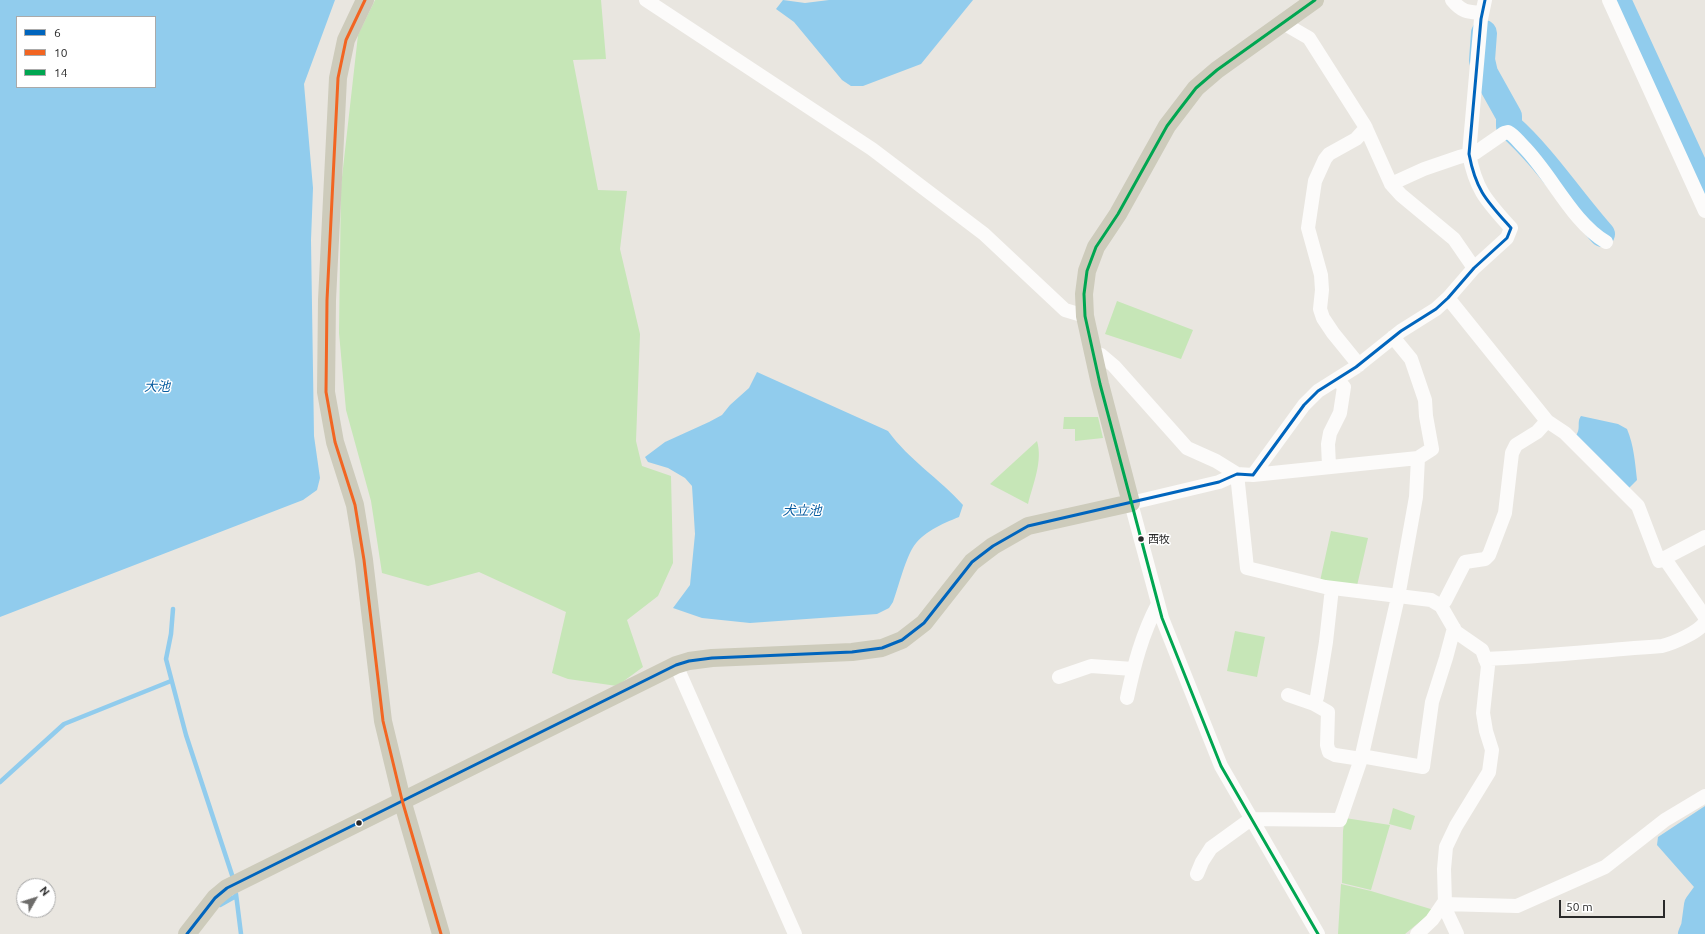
<!DOCTYPE html>
<meta charset="utf-8">
<style>
body{margin:0}
#map{position:relative;width:1705px;height:934px;overflow:hidden;background:#e9e6e0;font-family:Ubuntu,sans-serif}
canvas{display:block}
.legend{position:absolute;left:16px;top:16px;width:140px;height:72px;box-sizing:border-box;background:#fff;border:1px solid #aaa;margin:0;padding:5px 7px;list-style:none;font-size:12px;color:#2a2a2a}
.legend li{display:flex;align-items:center;gap:8px;height:20px}
.legend b{width:20px;border:1px solid #aaa}
.north{position:absolute;left:16px;top:878px;width:40px;height:40px;box-sizing:border-box;background:#fff;border:1px solid #aaa;border-radius:50%;rotate:51deg;font-size:11px;font-weight:700;line-height:16px;text-align:center;color:#2a2a2a}
.north::after{content:'';display:block;margin:auto;width:14px;height:18px;background:#6d6c6a;clip-path:polygon(50% 0,100% 100%,50% 72%,0 100%)}
.scale{position:absolute;left:1559px;top:900px;width:106px;height:18px;box-sizing:border-box;border:2px solid #2a2a2a;border-top:0;padding-left:5px;font-size:12px;line-height:14px;white-space:nowrap;color:#2a2a2a;-webkit-text-stroke:3px #fff;paint-order:stroke}
</style>
<div id="map">
<canvas width="1705" height="934"></canvas>
<ul class="legend">
<li><b style="height:5px;background:#0065bd"></b>6</li>
<li><b style="height:5px;background:#f26522"></b>10</li>
<li><b style="height:5px;background:#00a651"></b>14</li>
</ul>
<div class="north">N</div>
<div class="scale">50 m</div>
</div>
<script>
const c = document.querySelector('canvas').getContext('2d');
c.lineJoin = 'round';
function fillPath(path, color) { c.fillStyle = color; c.fill(path, 'evenodd'); }
function strokePath(path, color, width, dash) { c.strokeStyle = color; c.lineWidth = width; c.lineCap = dash ? 'butt' : 'round'; c.setLineDash(dash || []); c.stroke(path); }
function label(font, color, halo, rows, align = 'center') {
  c.font = font + ' Ubuntu,"Noto Sans JP",sans-serif'; c.lineWidth = 3; c.setLineDash([]); c.textBaseline = 'middle'; c.strokeStyle = halo; c.fillStyle = color; for (const [text, x, y, turn = 0] of rows) {
    c.save(); c.translate(x, y); c.rotate((+turn || 0) * Math.PI / 180); c.textAlign = isNaN(turn) ? turn : align; if (halo) c.strokeText(text, 0, 0); c.fillText(text, 0, 0); c.restore();
  }
}
fillPath(new Path2D(`
 M 375,0 L 601,0 L 606,59 L 573,60 L 598,190 L 627,191 L 620,249 L 640,334 L 636,441 L 642,466 L 671,476 L 673,563 L 658,596 L 627,620 L 643,667 L 617,686 L 568,679 L 552,673 L 566,612 L 479,572 L 428,586 L 382,573 L 371,501 L 346,410 L 339,333 L 341,186 L 358,35 Z
 M 1117,301 L 1193,330 L 1181,359 L 1105,334 Z
 M 1064,417 L 1098,417 L 1103,438 L 1075,441 L 1075,429 L 1063,429 Z
 M 1037,441 C 1043,461 1033,484 1028,504 L 990,484 Z
 M 1331,531 L 1368,538 L 1356,590 L 1320,581 Z
 M 1235,631 L 1265,637 L 1257,677 L 1227,671 Z
 M 1393,808 L 1415,816 L 1411,830 L 1389,824 Z
 M 1345,818 L 1390,825 L 1371,890 L 1342,883 L 1343,831 Z
 M 1341,884 L 1371,891 L 1434,910 L 1405,934 L 1338,934 Z`), '#c6e6b7');
fillPath(new Path2D(`
 M 0,0 L 335,0 L 304,84 L 313,188 L 311,240 L 314,436 L 320,478 L 317,490 L 303,500 L 0,617 ZM 17,17 L 155,17 L 155,87 L 17,87 Z
 M 783,0 L 805,3 L 829,0 L 973,0 L 921,64 L 863,86 L 851,86 L 842,80 L 794,22 L 776,9 Z
 M 757,372 L 888,431 C 909,460 940,479 963,505 L 959,517 C 942,524 922,532 912,549 C 905,561 898,588 893,602 L 889,608 L 877,614 L 750,623 L 702,618 L 673,608 L 690,585 L 695,534 L 692,486 L 685,478 L 668,468 L 648,462 L 645,457 L 665,442 L 709,422 L 722,415 L 730,405 L 749,388 Z
 M 1581,416 L 1618,424 L 1627,429 C 1634,446 1635,462 1637,480 L 1626,491 L 1575,437 C 1582,428 1576,423 1581,416 Z
 M 1705,806 L 1705,895 L 1694,887 L 1657,845 L 1658,837 Z`), '#91cced');
strokePath(new Path2D(`
 M 173,609 L 171,634 L 166,659 L 186,735 L 234,881
 M 0,782 L 64,724 L 171,681
 M 236,894 L 241,934
 M 220,905 L 236,896`), '#91cced', 4.5);
strokePath(new Path2D(`
 M 1618,0 L 1705,189
 M 1484,33 L 1482,60 L 1485,73 L 1509,116 L 1509,126 C 1544,157 1571,199 1602,234
 M 1691,934 L 1694,927 L 1697,905 L 1705,894`), '#91cced', 26);
strokePath(new Path2D(`
 M 646,0 L 872,149 L 984,234 L 1065,310 L 1085,316
 M 1452,0 C 1462,12 1467,12 1482,13
 M 1609,0 L 1705,211
 M 1283,23 L 1309,38 L 1365,126 L 1391,184 L 1401,195 L 1454,239 L 1474,268
 M 1391,184 L 1424,169 L 1459,157 L 1475,153 L 1504,133 L 1508,132 C 1514,135 1518,141 1523,146 C 1552,175 1572,222 1606,242
 M 1448,298 L 1547,421 L 1565,433 L 1638,506 L 1659,561 L 1705,537
 M 1393,337 L 1411,359 L 1425,400 L 1426,416 L 1432,449 L 1418,458
 M 1093,352 L 1101,355 L 1114,366 L 1187,448 L 1216,461 L 1237,474 L 1247,568 L 1325,587 L 1431,600 L 1441,606 L 1456,632 L 1482,650 L 1488,666 L 1483,713 L 1486,731 L 1492,750 L 1489,772 L 1456,826 L 1446,847 L 1444,869 L 1445,903 L 1443,904 L 1457,934
 M 1359,365 L 1333,333 L 1323,318 L 1320,309 L 1322,290 L 1321,275 L 1308,228 L 1315,181 L 1325,159 L 1329,154 L 1356,139 L 1366,128
 M 1329,466 L 1328,444 L 1330,433 L 1340,413 L 1344,387 L 1337,379
 M 1665,559 L 1705,617
 M 1441,606 L 1445,601 L 1465,562 L 1485,559 L 1489,555 L 1505,513 L 1512,453 L 1516,445 L 1537,432 L 1547,421
 M 1485,659 C 1544,657 1603,650 1662,646 C 1674,643 1699,632 1705,622
 M 676,665 L 795,934
 M 1059,677 L 1091,666 L 1133,669
 M 1288,695 L 1314,704 L 1328,712 L 1327,745 L 1329,752 L 1335,755 L 1361,759
 M 1127,698 C 1134,665 1142,634 1158,604
 M 1314,704 L 1317,697 L 1326,642 L 1332,588
 M 1361,756 L 1423,767 L 1432,702 L 1446,658 L 1454,628
 M 1197,874 L 1202,862 L 1211,848 L 1251,819 L 1340,820 L 1361,759 L 1398,597 L 1416,497 L 1418,458 L 1253,475
 M 1318,934 L 1221,766 L 1162,618 L 1131,503 L 1219,482 L 1237,474 L 1253,475 L 1304,405 L 1318,391 L 1356,367 L 1401,331 L 1436,309 L 1448,298 L 1474,268 L 1507,238 L 1511,228 C 1487,201 1476,191 1469,154 L 1481,19 L 1485,0
 M 1417,934 L 1432,920 L 1443,904 L 1517,906 L 1605,867 L 1665,820 L 1705,796`), '#fcfbfa', 14);
strokePath(new Path2D(`
 M 365,0 L 346,40 L 338,78 L 327,300 L 326,392 L 335,442 L 355,505 L 364,560 L 383,721 L 402,800 L 441,934
 M 187,934 L 215,898 L 227,888 L 676,665 L 689,661 L 712,658 L 852,652 L 882,648 L 902,640 L 924,623 L 972,562 L 993,546 L 1028,526 L 1131,503 L 1100,384 L 1085,316 L 1084,294 L 1087,271 L 1096,247 L 1118,214 L 1167,126 L 1196,88 L 1217,70 L 1315,0`), '#cdcbbb', 18);
strokePath(new Path2D(`
 M 187,934 L 215,898 L 227,888 L 676,665 L 689,661 L 712,658 L 852,652 L 882,648 L 902,640 L 924,623 L 972,562 L 993,546 L 1028,526 L 1219,482 L 1237,474 L 1253,475 L 1304,405 L 1318,391 L 1356,367 L 1401,331 L 1436,309 L 1448,298 L 1474,268 L 1507,238 L 1511,228 C 1487,201 1476,191 1469,154 L 1481,19 L 1485,0`), '#0065bd', 3);
strokePath(new Path2D(`
 M 365,0 L 346,40 L 338,78 L 327,300 L 326,392 L 335,442 L 355,505 L 364,560 L 383,721 L 402,800 L 441,934`), '#f26522', 3);
strokePath(new Path2D(`
 M 1315,0 L 1217,70 L 1196,88 L 1179,110 L 1167,126 L 1118,214 L 1096,247 L 1087,271 L 1084,294 L 1085,316 L 1100,384 L 1162,618 L 1221,766 L 1318,934`), '#00a651', 3);
for (const [x, y, r, color] of [
 [1141,539,3.5,"#2a2a2a"],
 [359,823,3.5,"#2a2a2a"]
]) { const dot = new Path2D(); dot.arc(x, y, r, 0, 2 * Math.PI); c.fillStyle = color; c.fill(dot); strokePath(dot, '#fff', 1.5); }
label('11px', '#2a2a2a', '#fff', [
 ["西牧",1148,539]
], 'left');
label('italic 13px', '#095da0', '#fff', [
 ["大池",157,387],
 ["犬立池",802,511]
]);
</script>
